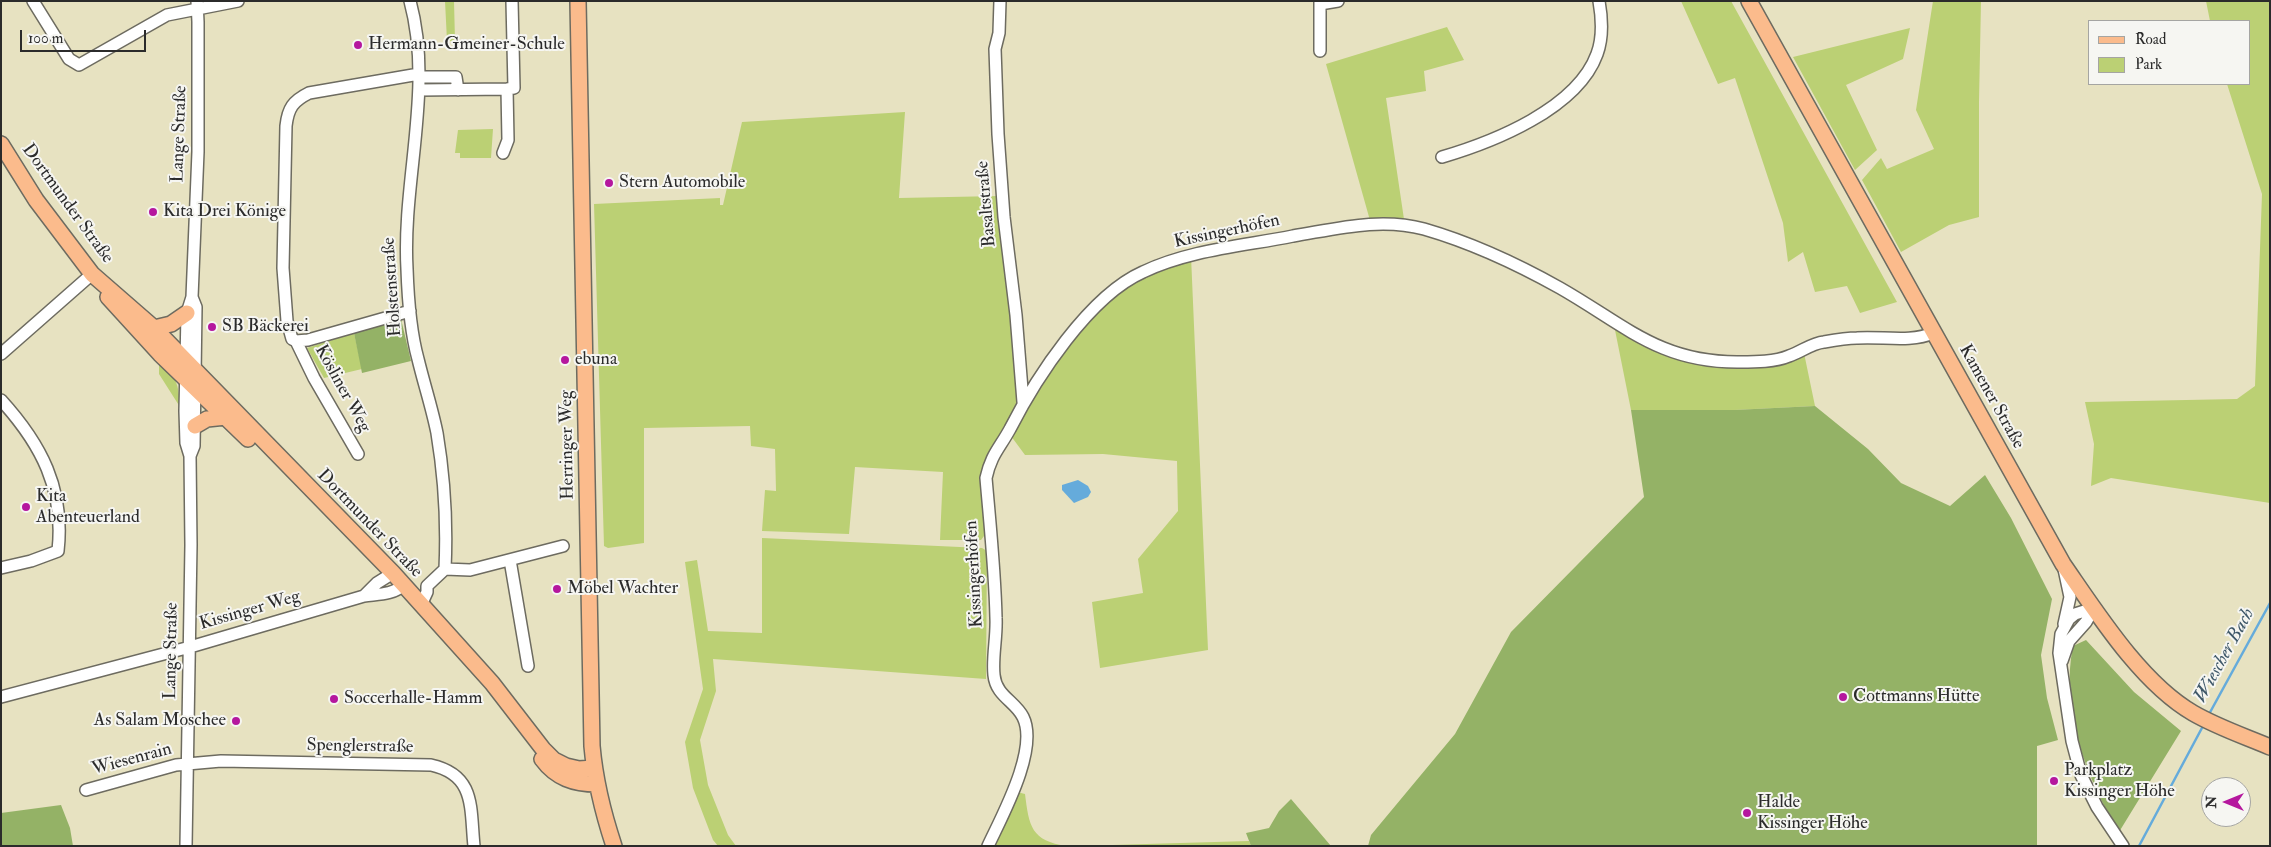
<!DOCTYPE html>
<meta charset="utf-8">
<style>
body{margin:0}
#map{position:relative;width:2271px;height:847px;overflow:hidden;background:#e7e2c1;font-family:"IM FELL Double Pica",serif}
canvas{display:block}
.frame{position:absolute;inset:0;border:2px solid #2b2b2b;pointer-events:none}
.legend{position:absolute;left:2088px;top:20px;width:162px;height:65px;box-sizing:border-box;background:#f6f6f2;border:1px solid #a5a5a2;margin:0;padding:6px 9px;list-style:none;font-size:15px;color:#2b2b2b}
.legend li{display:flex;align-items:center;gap:10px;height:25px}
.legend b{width:25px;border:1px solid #a5a5a2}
.north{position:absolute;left:2201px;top:777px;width:50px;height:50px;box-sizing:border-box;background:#f6f6f2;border:1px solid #a5a5a2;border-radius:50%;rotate:270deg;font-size:14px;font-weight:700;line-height:20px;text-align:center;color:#2b2b2b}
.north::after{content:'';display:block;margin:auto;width:18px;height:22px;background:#b5179e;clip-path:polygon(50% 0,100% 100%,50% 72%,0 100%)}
.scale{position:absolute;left:20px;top:30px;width:126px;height:22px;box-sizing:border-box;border:2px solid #2b2b2b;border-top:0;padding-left:6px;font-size:15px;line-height:18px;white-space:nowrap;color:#2b2b2b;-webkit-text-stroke:4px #f6f6f2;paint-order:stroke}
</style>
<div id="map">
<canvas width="2271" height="847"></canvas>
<div class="frame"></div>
<ul class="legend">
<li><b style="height:6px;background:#fbbb8c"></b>Road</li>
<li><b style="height:14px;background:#bbd074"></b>Park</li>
</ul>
<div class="north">N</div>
<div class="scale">100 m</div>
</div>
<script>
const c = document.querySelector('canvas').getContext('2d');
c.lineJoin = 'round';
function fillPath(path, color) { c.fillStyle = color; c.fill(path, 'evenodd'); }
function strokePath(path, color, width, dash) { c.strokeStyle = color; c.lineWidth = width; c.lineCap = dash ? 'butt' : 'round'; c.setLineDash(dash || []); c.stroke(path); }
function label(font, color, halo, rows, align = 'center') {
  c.font = font + ' "IM FELL Double Pica",serif'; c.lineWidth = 4; c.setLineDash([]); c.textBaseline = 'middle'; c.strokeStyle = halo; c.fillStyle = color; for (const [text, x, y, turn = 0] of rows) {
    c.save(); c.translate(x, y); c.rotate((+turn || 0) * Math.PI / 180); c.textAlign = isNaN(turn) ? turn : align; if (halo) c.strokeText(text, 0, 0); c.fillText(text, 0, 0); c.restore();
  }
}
fillPath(new Path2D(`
 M 445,1 L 454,1 L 455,41 L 447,41 Z
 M 1681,1 L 1731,1 L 1897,302 L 1860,313 L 1847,286 L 1815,292 L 1803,252 L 1788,262 L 1783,223 L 1735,78 L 1718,84 Z
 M 1933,1 L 1981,1 L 1979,102 L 1979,217 L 1949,225 L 1901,252 L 1862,180 L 1881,158 L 1887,169 L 1934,149 L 1916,110 Z
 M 2206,1 L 2270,1 L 2270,503 L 2111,478 L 2091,486 L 2094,444 L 2085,402 L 2237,399 L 2255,386 L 2262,194 L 2227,84 L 2250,84 L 2250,21 L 2210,21 Z
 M 1447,27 L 1464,60 L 1424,71 L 1426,91 L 1386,98 L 1405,226 L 1371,224 L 1326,64 Z
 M 1910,28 L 1903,59 L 1846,85 L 1877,150 L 1855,170 L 1793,57 Z
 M 905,112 L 899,198 L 999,196 L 1009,280 L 1017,401 L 1005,429 L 985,460 L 981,475 L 987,532 L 981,540 L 940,540 L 943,472 L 855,467 L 849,534 L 762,531 L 765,490 L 776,491 L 775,449 L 751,446 L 750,426 L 644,428 L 644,543 L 608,548 L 604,546 L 594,204 L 720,198 L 720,205 L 723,205 L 742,122 Z
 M 493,129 L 491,158 L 460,158 L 460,153 L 455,153 L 458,130 Z
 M 1191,256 L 1208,650 L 1100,668 L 1092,602 L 1143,593 L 1138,559 L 1178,511 L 1177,461 L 1103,454 L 1025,455 L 1008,432 L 1038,380 L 1113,292 Z
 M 1615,330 L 1659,353 L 1689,360 L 1804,353 L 1815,406 L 1734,410 L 1631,410 Z
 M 354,333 L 362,369 L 324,378 L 307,348 Z
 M 159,360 C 176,376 179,384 180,407 L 159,374 Z
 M 762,538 L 982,548 L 987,551 L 986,679 L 713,659 L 716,691 L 700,740 L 708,785 L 728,835 L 736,846 L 718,846 L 713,840 L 693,788 L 685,742 L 703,689 L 685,562 L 697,560 L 708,631 L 762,633 Z
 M 1017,792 L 1025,794 C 1029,826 1031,841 1067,846 L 991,846 Z
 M 1249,841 L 1251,846 L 1078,846 Z`), '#bbd074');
fillPath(new Path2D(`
 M 401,319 L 411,361 L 362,373 L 354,333 Z
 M 1815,406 L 1868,449 L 1901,483 L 1950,506 L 1985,475 L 2011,518 L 2052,599 L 2041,655 L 2047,698 L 2058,740 L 2037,746 L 2037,846 L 1368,846 L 1371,835 L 1455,734 L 1511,632 L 1644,497 L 1631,410 L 1734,410 Z
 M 2086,640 L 2134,692 L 2181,731 L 2119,832 C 2086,777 2060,710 2073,646 Z
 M 1291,799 L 1331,846 L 1251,846 L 1246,833 L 1269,828 L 1279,811 Z
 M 61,805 L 70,828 L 73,846 L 1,846 L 1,813 Z`), '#94b266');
fillPath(new Path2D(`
 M 1078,480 L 1088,486 L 1091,492 L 1088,497 L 1074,503 L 1062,490 L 1062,485 Z`), '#65abdb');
strokePath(new Path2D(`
 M 2208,716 L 2270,603
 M 2139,846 L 2203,726`), '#65abdb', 2.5);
const minor = new Path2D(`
 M 33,1 L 69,59 L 79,65 L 167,15 L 238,1
 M 410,1 C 434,89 402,180 407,269 C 408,299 410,330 418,359 C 424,384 432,408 437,433 C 444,475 447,526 445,569
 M 1000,1 L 999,33 L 995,49 L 998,134 L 1004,217 L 1016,315 L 1023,402
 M 1320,4 L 1338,1
 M 1320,51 L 1320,1
 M 419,77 L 456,77 L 458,90
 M 420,90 L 507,89 L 514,88 L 512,1
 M 503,153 L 508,140 L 507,89
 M 1442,157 C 1493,142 1577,109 1597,54 C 1603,38 1602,18 1599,1
 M 410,311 L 308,340 L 296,341 L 292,339 L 287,321 L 283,268 L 286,126 C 288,108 293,101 309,93 L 419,74
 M 296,341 L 314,378 L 358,454
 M 1,354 L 92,274
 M 1,400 C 41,444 65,489 58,551 L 31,561 L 1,568
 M 190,456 L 194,446 L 196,307 L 192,297
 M 510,560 L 528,666
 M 364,596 L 377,583 L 393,573
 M 421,605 L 427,592 L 427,586 L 445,569 L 470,570 L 563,546
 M 2094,608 L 2075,614 L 2069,619 L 2061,634 L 2059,653 L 2072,741 L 2081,775 L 2097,807 L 2123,846
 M 2064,624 L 2070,597 L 2064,569
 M 2062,661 L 2069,641 L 2086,622 L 2094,608
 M 1,697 L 190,647 L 364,596 C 378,594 393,595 403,585
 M 86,790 L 176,765 L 221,761 L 431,765 C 476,775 470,808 474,846
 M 186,846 L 191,545 L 190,456 L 186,443 L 185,411 L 187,313 L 192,297 L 198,152 L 198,22 L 197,1
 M 988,846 C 1002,816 1039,749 1023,717 C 1015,701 996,696 994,675 C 992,657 997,637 996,618 C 995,571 990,525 986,478 C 991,455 999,449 1010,429 C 1036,378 1089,296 1143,272 C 1189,250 1243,246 1293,236 C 1336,229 1380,217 1424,229 C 1469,242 1519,265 1560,288 C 1625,325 1660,363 1740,362 C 1755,362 1775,362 1789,356 C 1801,352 1812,343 1824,342 C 1835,340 1846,338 1857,338 C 1882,336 1910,343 1933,333`);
const major = new Path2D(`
 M 578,1 L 592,746 C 595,780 603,813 614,846
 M 1749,1 L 2063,564 C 2097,613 2141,683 2193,713 C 2217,727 2244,736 2270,747
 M 1,144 L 36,200 L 92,274 L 154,328 L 393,573 L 492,683 L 543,749 L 554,760 L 566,766 L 579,769 L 594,768
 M 108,297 L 160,354 L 248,439
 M 154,328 L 171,324 L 187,313
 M 195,426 L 207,419 L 226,417
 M 542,759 C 556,778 574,784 597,784`);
strokePath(minor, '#6d6b60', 14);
strokePath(major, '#6d6b60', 18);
strokePath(minor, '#fff', 11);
strokePath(major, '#fbbb8c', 15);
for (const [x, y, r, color] of [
 [358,45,5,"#b5179e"],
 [609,183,5,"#b5179e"],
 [153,212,5,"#b5179e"],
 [212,327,5,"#b5179e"],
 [565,360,5,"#b5179e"],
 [26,507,5,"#b5179e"],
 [557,589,5,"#b5179e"],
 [1843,697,5,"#b5179e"],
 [334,699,5,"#b5179e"],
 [236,721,5,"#b5179e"],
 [2054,781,5,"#b5179e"],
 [1747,813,5,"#b5179e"]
]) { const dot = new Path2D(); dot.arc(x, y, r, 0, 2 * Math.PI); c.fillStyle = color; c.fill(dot); strokePath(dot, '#f6f6f2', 2); }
label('18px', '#2b2b2b', '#f6f6f2', [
 ["Hermann-Gmeiner-Schule",368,45],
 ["Stern Automobile",619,183],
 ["Kita Drei Könige",163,212],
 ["SB Bäckerei",222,327],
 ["ebuna",575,360],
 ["Kita",36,497],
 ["Abenteuerland",36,518],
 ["Möbel Wachter",567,589],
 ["Cottmanns Hütte",1853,697],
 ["Soccerhalle-Hamm",344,699],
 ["As Salam Moschee",226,721,"right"],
 ["Parkplatz",2064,771],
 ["Kissinger Höhe",2064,792],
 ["Halde",1757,803],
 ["Kissinger Höhe",1757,824]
], 'left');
label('18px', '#2b2b2b', '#f6f6f2', [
 ["Lange Straße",180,134,-88],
 ["Dortmunder Straße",67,204,54],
 ["Basaltstraße",987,204,-95],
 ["Kissingerhöfen",1227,232,-12],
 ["Holstenstraße",393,287,-94],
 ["Kösliner Weg",342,389,61],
 ["Kamener Straße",1991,397,61],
 ["Herringer Weg",568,445,-91],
 ["Dortmunder Straße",369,524,46],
 ["Kissingerhöfen",975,574,-93],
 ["Kissinger Weg",250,611,-16],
 ["Lange Straße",172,651,-89],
 ["Spenglerstraße",360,747,1],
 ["Wiesenrain",132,760,-15]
]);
label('italic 19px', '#3f5869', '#f6f6f2', [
 ["Wiescher Bach",2225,656,-61]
]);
</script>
